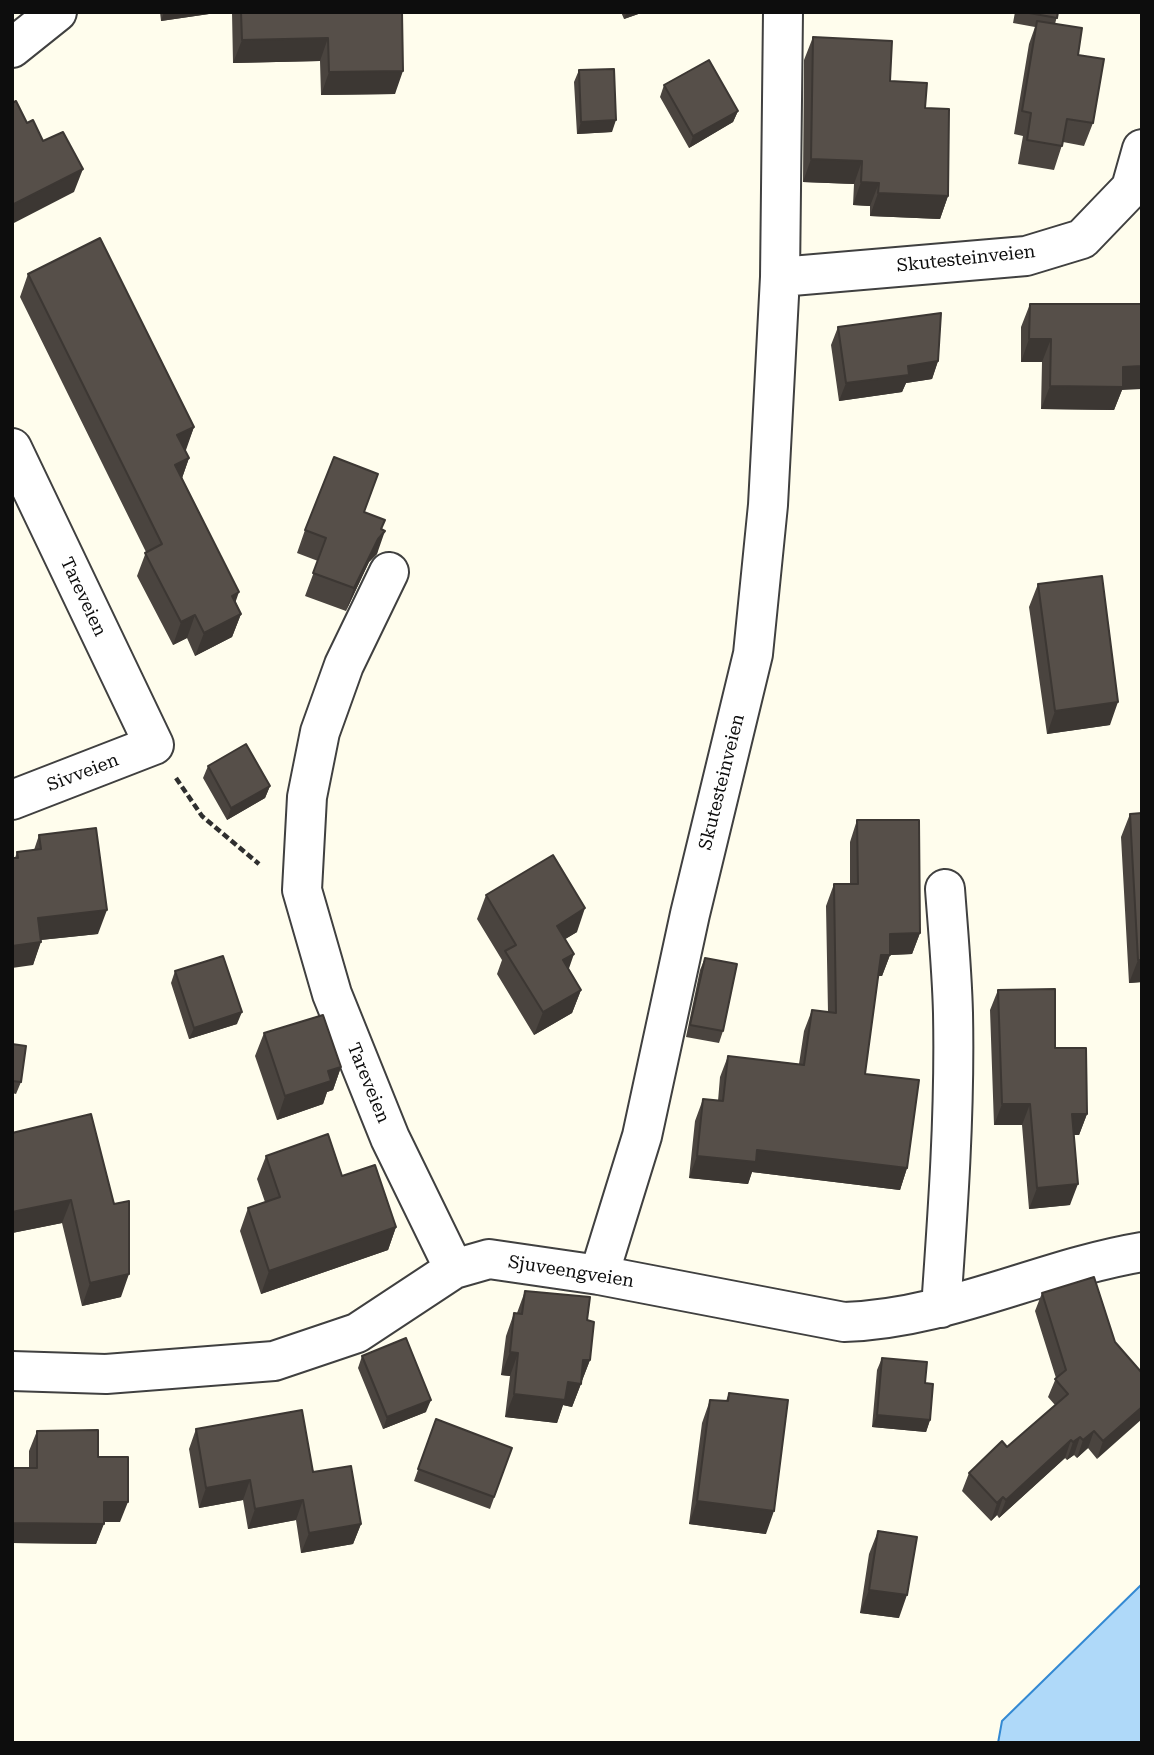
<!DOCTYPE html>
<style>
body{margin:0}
#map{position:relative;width:1154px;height:1755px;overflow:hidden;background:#fffded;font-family:"Roboto Serif",serif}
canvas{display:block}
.frame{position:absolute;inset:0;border:14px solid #0d0d0d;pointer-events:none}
</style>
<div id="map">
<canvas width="1154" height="1755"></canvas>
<div class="frame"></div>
</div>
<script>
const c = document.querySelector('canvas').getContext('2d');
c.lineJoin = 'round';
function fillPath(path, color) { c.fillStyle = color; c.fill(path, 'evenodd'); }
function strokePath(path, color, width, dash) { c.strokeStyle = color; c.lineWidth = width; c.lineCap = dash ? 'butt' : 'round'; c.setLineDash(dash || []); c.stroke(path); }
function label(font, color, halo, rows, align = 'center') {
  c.font = font + ' "Roboto Serif",serif'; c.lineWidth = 7; c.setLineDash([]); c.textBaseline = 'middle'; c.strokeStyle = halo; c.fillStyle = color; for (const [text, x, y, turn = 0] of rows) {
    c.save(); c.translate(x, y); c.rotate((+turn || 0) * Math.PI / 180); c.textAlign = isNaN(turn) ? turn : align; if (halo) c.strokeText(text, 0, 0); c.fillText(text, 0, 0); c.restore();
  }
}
const water = new Path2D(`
 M 1142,1584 L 1142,1743 L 998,1743 L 1002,1721 Z`);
fillPath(water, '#afd9f9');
strokePath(water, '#3389d3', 2);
const minor = new Path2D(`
 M 12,48 L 57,12
 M 780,277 L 1026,256 L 1082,239 L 1131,188 L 1142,149
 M 12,448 L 154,745 L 12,800
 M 389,572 L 344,665 L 320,732 L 307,797 L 302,890 L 332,994 L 390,1138 L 454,1269
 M 599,1275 L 642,1136 L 690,914 L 753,654 L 768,505 L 780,277 L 783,12
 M 941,1308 C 948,1210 955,1111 953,1013 C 952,972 948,930 945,889
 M 12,1371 L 106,1374 L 274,1361 L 357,1333 L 454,1269 L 489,1259 L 599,1275 L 844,1322 C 947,1319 1041,1269 1142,1252`);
strokePath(minor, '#404040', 42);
strokePath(new Path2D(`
 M 176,778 L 202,816 L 259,864`), '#2f2f2f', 4.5, [7, 3.5]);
strokePath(minor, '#fff', 38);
fillPath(new Path2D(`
 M 160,12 L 210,12 L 209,14 L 161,21 Z
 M 232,12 L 402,12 L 395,94 L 321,95 L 320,61 L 233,63 Z
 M 621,12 L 644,12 L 624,19 Z
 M 1015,12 L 1058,12 L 1055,24 L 1078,55 L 1093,123 L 1084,146 L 1063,142 L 1054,170 L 1018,164 L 1023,136 L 1014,134 L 1029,44 L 1035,27 L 1013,23 Z
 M 813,37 L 890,81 L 925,108 L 948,196 L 940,219 L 870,216 L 870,206 L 853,205 L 854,184 L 803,182 L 804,60 Z
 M 579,70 L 612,132 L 577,134 L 574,82 Z
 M 664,85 L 738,111 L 733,122 L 689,148 L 660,97 Z
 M 28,274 L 194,427 L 185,450 L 189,458 L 182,478 L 241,614 L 232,637 L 195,656 L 187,638 L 173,645 L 137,576 L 146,552 L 20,297 Z
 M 1030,304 L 1122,390 L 1114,410 L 1041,409 L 1042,362 L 1021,362 L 1021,327 Z
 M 838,327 L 938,361 L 932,379 L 906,383 L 902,392 L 839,401 L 831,345 Z
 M 364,512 L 381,529 L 377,554 L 369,562 L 346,611 L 305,596 L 318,561 L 297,553 L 305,530 Z
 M 1038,584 L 1110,725 L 1047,734 L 1029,607 Z
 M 208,766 L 270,786 L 265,798 L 227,820 L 203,778 Z
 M 1130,814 L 1142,982 L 1129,983 L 1121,837 Z
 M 857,820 L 920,933 L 912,954 L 890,955 L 882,976 L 878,976 L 865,1074 L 907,1168 L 900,1190 L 752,1172 L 748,1184 L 689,1178 L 695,1121 L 703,1099 L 718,1101 L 720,1077 L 728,1056 L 799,1064 L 804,1031 L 812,1010 L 828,1012 L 826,906 L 834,884 L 850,884 L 850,842 Z
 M 39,835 L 98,934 L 41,940 L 33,965 L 15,858 L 17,852 L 34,850 Z
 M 486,895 L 577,932 L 565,939 L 568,969 L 581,990 L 572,1013 L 534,1035 L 497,974 L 502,960 L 477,919 Z
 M 705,958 L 723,1031 L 719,1043 L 686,1037 L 700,970 Z
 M 175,971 L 237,1024 L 189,1039 L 171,983 Z
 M 998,990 L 1087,1114 L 1079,1135 L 1074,1135 L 1070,1205 L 1029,1209 L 1022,1125 L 994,1125 L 990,1010 Z
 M 264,1033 L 341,1067 L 333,1090 L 327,1092 L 323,1104 L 277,1120 L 255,1056 Z
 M 12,1044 L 21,1082 L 16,1094 L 12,1093 Z
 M 91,1114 L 121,1297 L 82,1306 L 62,1223 L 12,1233 L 12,1133 Z
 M 266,1156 L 342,1176 L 396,1227 L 388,1250 L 261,1294 L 240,1231 L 248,1208 L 265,1202 L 257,1179 Z
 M 525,1291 L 587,1320 L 590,1360 L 572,1407 L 563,1405 L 557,1423 L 505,1417 L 510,1376 L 501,1375 L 506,1336 L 514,1313 L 517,1313 Z
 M 1042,1293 L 1115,1342 L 1142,1373 L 1097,1459 L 1088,1448 L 1077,1458 L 1074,1455 L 1067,1460 L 1065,1458 L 999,1518 L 997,1515 L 991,1521 L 962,1491 L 969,1473 L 1007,1447 L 1055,1405 L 1048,1397 L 1056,1378 L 1035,1311 Z
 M 362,1356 L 426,1412 L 383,1429 L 358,1368 Z
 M 882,1358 L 925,1383 L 930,1420 L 926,1432 L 872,1427 L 877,1370 Z
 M 729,1393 L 766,1534 L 689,1524 L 702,1423 L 710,1400 L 726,1401 Z
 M 436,1419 L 512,1448 L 490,1509 L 414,1481 Z
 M 196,1429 L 313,1472 L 361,1524 L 353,1544 L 301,1553 L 296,1520 L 248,1529 L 243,1500 L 199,1508 L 189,1449 Z
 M 37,1431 L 98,1457 L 120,1522 L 104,1522 L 96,1544 L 12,1543 L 12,1468 L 29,1468 L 29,1451 Z
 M 878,1531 L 899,1618 L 860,1613 L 869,1554 Z`), '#4a443f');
fillPath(new Path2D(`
 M 164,12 L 210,12 L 209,14 L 161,21 Z
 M 627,12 L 644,12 L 624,19 Z
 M 328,38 L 320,61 L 233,63 L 242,40 Z
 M 403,71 L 395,94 L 321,95 L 329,72 Z
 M 738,111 L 733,122 L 689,148 L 693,136 Z
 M 616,120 L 612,132 L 577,134 L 581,122 Z
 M 811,159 L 862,161 L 854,184 L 803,182 Z
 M 83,169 L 74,192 L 12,224 L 12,205 Z
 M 861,182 L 879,183 L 870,206 L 853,205 Z
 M 878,193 L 948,196 L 940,219 L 870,216 Z
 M 1029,339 L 1051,339 L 1042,362 L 1021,362 Z
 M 938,361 L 932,379 L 906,383 L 902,392 L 839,401 L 846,383 L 908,366 Z
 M 1142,366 L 1142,389 L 1122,390 L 1114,410 L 1041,409 L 1050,386 L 1123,367 Z
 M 194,427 L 186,450 L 169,458 L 177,435 Z
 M 189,458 L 181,481 L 175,465 Z
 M 385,531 L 377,554 L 369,562 L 346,611 L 354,588 L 378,539 Z
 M 239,592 L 231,615 L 232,596 Z
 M 241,614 L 232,637 L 195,656 L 204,633 Z
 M 195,615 L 187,638 L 173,645 L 181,622 Z
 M 1118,702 L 1110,725 L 1047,734 L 1055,711 Z
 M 270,786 L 265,798 L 227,820 L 231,808 Z
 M 585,908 L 577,932 L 549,949 L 557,926 Z
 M 107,910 L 98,934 L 30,941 L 38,918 Z
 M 920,933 L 912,954 L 890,955 L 882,976 L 873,976 L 890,934 Z
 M 41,942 L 33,965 L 12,968 L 12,946 Z
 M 574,954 L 566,977 L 563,960 Z
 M 1138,960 L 1142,960 L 1142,982 L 1129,983 Z
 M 581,990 L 572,1013 L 534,1035 L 543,1012 Z
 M 242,1012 L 237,1024 L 189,1039 L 194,1028 Z
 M 341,1067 L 333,1090 L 327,1092 L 323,1104 L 277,1120 L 285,1096 L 328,1071 Z
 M 1002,1104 L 1030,1104 L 1022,1125 L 994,1125 Z
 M 1072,1114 L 1087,1114 L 1079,1135 L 1064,1135 Z
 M 757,1150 L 907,1168 L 900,1190 L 752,1172 L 748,1184 L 689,1178 L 697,1156 Z
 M 1078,1184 L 1070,1205 L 1029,1209 L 1037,1188 Z
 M 71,1200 L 62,1223 L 12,1233 L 12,1212 Z
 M 396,1227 L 388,1250 L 261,1294 L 269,1271 Z
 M 129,1274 L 121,1297 L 82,1306 L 90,1283 Z
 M 510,1352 L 518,1353 L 510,1376 L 501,1375 Z
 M 583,1360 L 590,1360 L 581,1383 L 578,1383 L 581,1384 L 572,1407 L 563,1405 L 557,1423 L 505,1417 L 514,1394 L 568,1382 Z
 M 431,1400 L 426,1412 L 383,1429 L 387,1417 Z
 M 1142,1407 L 1142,1419 L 1097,1459 L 1103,1441 Z
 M 877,1415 L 930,1420 L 926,1432 L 872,1427 Z
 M 1094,1431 L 1088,1448 L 1077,1458 L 1083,1440 Z
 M 1080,1437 L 1074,1455 L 1067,1460 L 1073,1442 Z
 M 1071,1440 L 1065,1458 L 999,1518 L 1006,1500 Z
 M 250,1480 L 243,1500 L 199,1508 L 206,1488 Z
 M 1003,1497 L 997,1515 L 991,1521 L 997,1503 Z
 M 303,1500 L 296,1520 L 248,1529 L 255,1509 Z
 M 697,1501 L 774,1511 L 766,1534 L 689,1524 Z
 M 104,1502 L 128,1502 L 120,1522 L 96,1522 Z
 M 12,1523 L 104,1524 L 96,1544 L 12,1543 Z
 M 361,1524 L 353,1544 L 301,1553 L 309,1533 Z
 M 869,1590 L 907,1595 L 899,1618 L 860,1613 Z`), '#3c3733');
const building = new Path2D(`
 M 241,12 L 402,12 L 403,71 L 329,72 L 328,38 L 242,40 Z
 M 1024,12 L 1058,12 L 1057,18 Z
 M 1037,21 L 1082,28 L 1078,55 L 1104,59 L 1093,123 L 1067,119 L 1062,146 L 1027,140 L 1031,113 L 1022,111 Z
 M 813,37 L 892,41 L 890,81 L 927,83 L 925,108 L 949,109 L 948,196 L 878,193 L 879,183 L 861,182 L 862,161 L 811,159 Z
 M 709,60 L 738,111 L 693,136 L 664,85 Z
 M 614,69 L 616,120 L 581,122 L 579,70 Z
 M 16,101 L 27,123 L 33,120 L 43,141 L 63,132 L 83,169 L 12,205 L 12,103 Z
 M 100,238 L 194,427 L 177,435 L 189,458 L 175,465 L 239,592 L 232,596 L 241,614 L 204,633 L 195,615 L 181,622 L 145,553 L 162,544 L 28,274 Z
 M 1030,304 L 1142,304 L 1142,366 L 1123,367 L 1123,387 L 1050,386 L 1051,339 L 1029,339 Z
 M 941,313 L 938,361 L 908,366 L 909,375 L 846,383 L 838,327 Z
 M 334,457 L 378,474 L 364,512 L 385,520 L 381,529 L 385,531 L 378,539 L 354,588 L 313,573 L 326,538 L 305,530 Z
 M 1102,576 L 1118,702 L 1055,711 L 1038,584 Z
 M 246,744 L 270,786 L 231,808 L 208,766 Z
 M 1142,813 L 1142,960 L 1138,960 L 1130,814 Z
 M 857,820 L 919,820 L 920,933 L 890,934 L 890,955 L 881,955 L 865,1074 L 919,1080 L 907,1168 L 757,1150 L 756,1162 L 697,1156 L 703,1099 L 723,1101 L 728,1056 L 804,1065 L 812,1010 L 836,1013 L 834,884 L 858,884 Z
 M 96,828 L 107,910 L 38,918 L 41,942 L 12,946 L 12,858 L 18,858 L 17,852 L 41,849 L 39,835 Z
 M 553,855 L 585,908 L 557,926 L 574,954 L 563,960 L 581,990 L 543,1012 L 505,951 L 516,945 L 486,895 Z
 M 223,956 L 242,1012 L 194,1028 L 175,971 Z
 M 705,958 L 737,964 L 723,1031 L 690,1025 Z
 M 1055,989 L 1055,1048 L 1086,1048 L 1087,1114 L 1072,1114 L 1078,1184 L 1037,1188 L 1030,1104 L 1002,1104 L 998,990 Z
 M 323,1015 L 341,1067 L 328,1071 L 331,1081 L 285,1096 L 264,1033 Z
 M 12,1044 L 26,1046 L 21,1082 L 12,1081 Z
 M 91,1114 L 114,1204 L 129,1201 L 129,1274 L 90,1283 L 71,1200 L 12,1212 L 12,1133 Z
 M 328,1134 L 342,1176 L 375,1165 L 396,1227 L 269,1271 L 248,1208 L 280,1197 L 266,1156 Z
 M 1094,1277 L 1115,1342 L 1142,1373 L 1142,1407 L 1103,1441 L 1094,1431 L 1083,1440 L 1080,1437 L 1073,1442 L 1071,1440 L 1006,1500 L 1003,1497 L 997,1503 L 969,1473 L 1002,1441 L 1007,1447 L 1068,1394 L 1055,1379 L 1066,1370 L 1042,1293 Z
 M 525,1291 L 590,1297 L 587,1320 L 594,1322 L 590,1360 L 583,1360 L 581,1384 L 568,1382 L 565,1400 L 514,1394 L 518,1353 L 510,1352 L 514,1313 L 522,1314 Z
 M 406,1338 L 431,1400 L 387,1417 L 362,1356 Z
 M 882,1358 L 927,1362 L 925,1383 L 933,1384 L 930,1420 L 877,1415 Z
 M 729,1393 L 788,1400 L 774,1511 L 697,1501 L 710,1400 L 728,1401 Z
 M 302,1410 L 313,1472 L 351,1466 L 361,1524 L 309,1533 L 303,1500 L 255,1509 L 250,1480 L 206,1488 L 196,1429 Z
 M 436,1419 L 512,1448 L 494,1497 L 418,1469 Z
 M 98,1430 L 98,1457 L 128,1457 L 128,1502 L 104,1502 L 104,1524 L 12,1523 L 12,1468 L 37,1468 L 37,1431 Z
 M 878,1531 L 917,1537 L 907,1595 L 869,1590 Z`);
fillPath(building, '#564f49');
strokePath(building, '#3c3733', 2);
label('18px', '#0d0d0d', '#fff', [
 ["Skutesteinveien",966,259,-6],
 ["Tareveien",83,597,65],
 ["Sivveien",83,773,-21],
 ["Skutesteinveien",722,782,-76],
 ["Tareveien",368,1083,68],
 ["Sjuveengveien",571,1272,9]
]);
</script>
